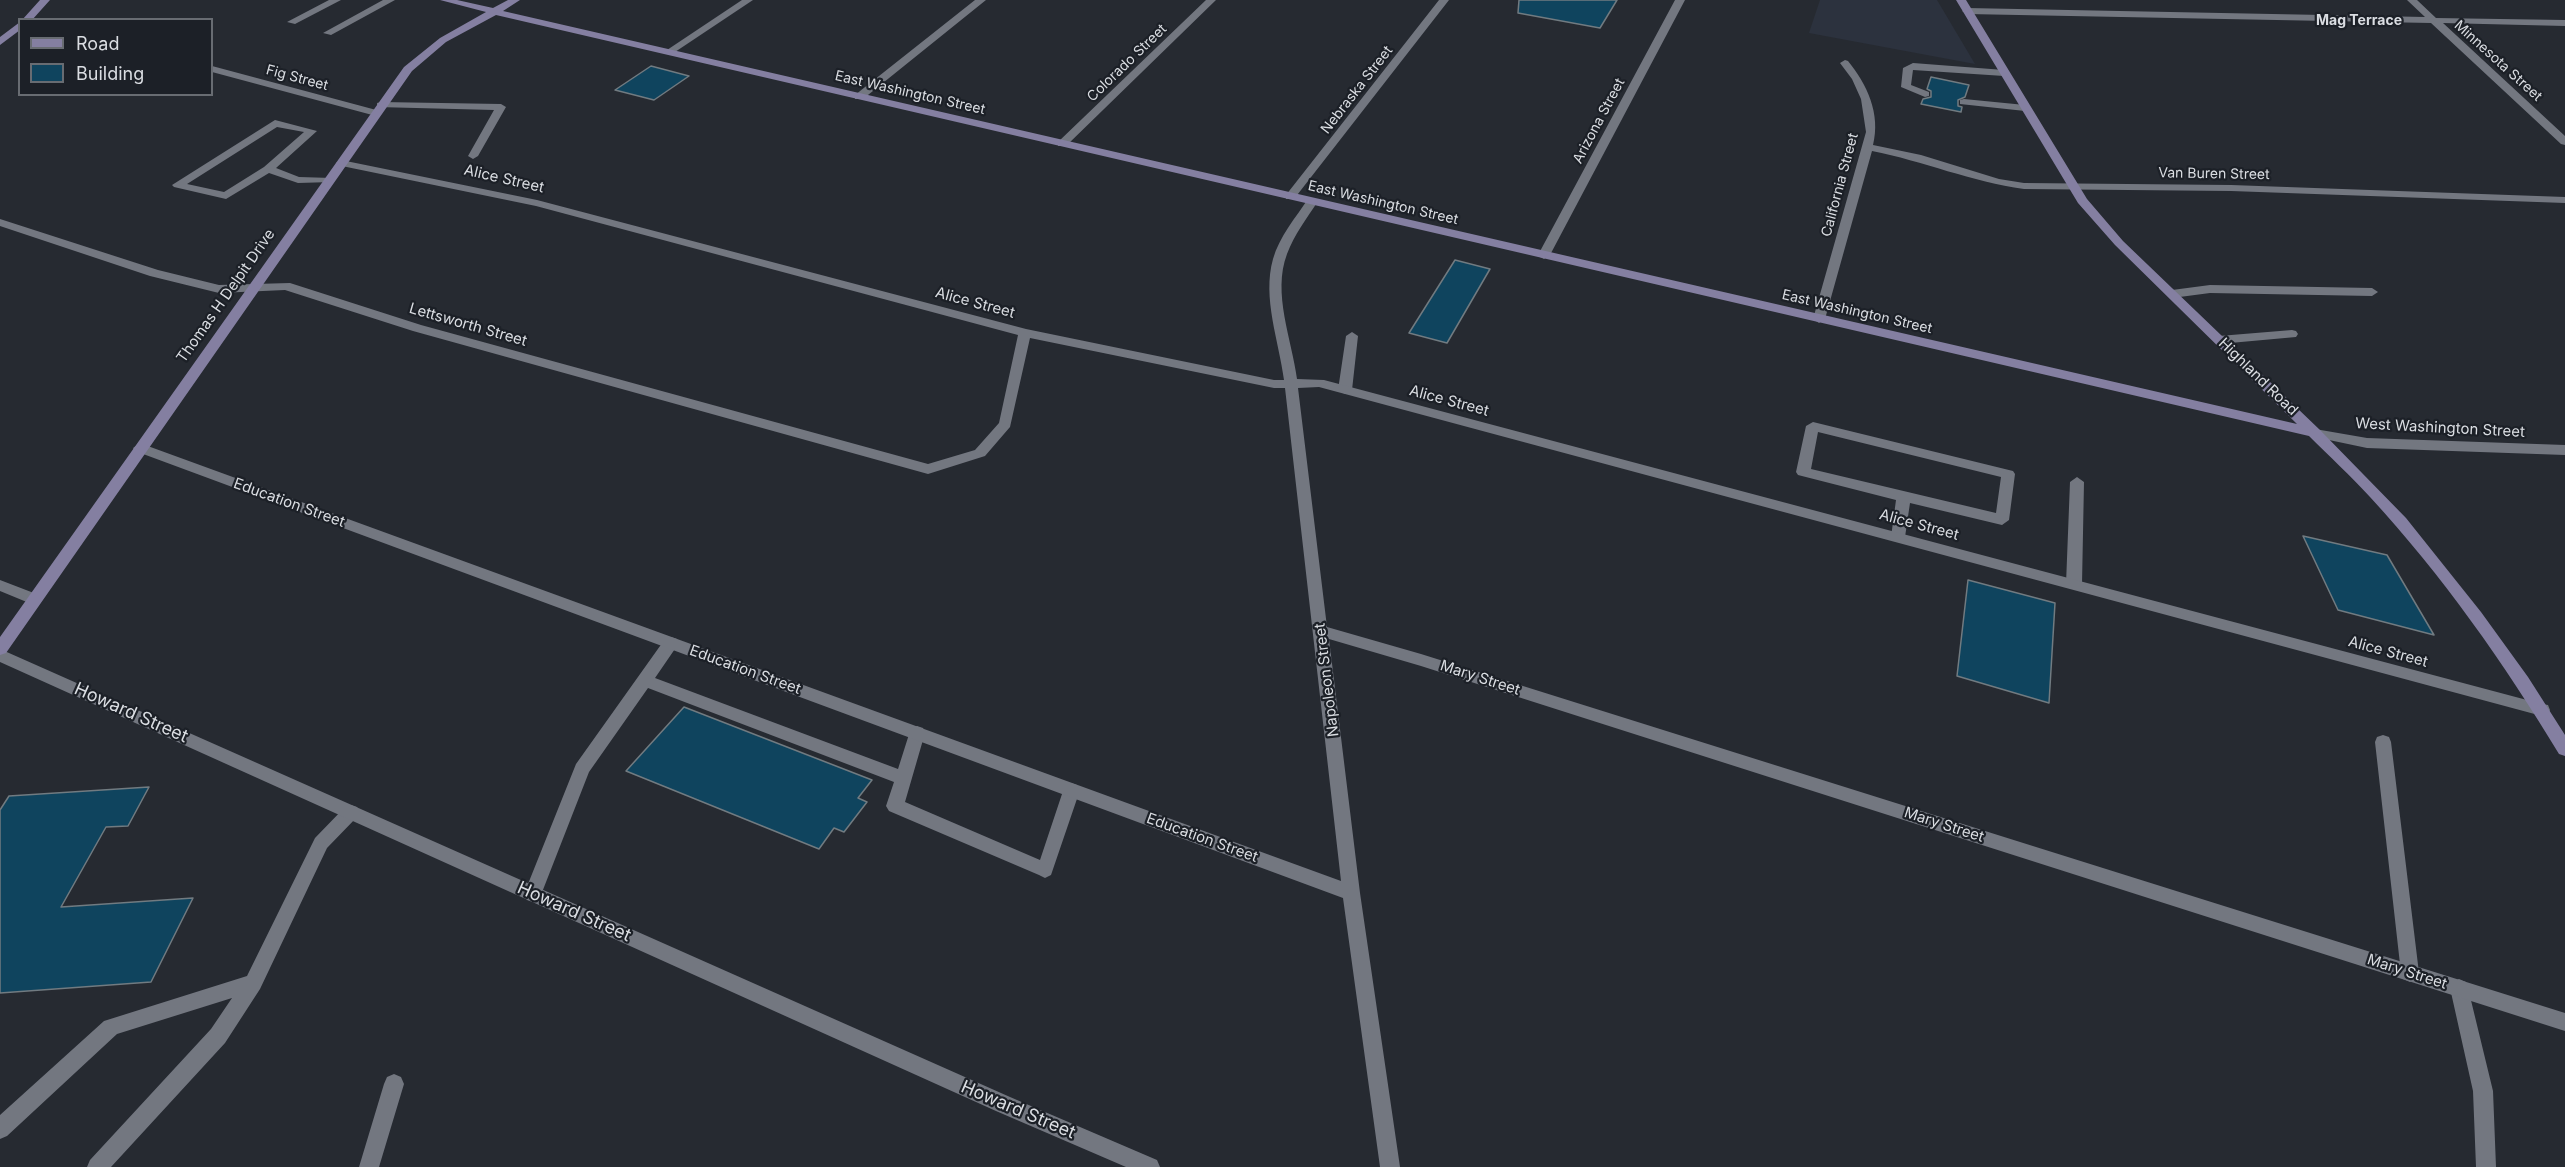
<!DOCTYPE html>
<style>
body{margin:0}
#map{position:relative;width:2565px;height:1167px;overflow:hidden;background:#262a31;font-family:Inter,sans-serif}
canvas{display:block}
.legend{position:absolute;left:18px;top:18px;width:195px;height:78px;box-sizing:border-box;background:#1c2027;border:2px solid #686c72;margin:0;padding:8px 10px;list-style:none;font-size:18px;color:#dadde2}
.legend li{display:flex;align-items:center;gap:12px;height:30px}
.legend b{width:30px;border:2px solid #686c72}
</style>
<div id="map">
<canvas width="2565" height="1167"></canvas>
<ul class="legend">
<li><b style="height:8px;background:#847fa1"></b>Road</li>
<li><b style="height:16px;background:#0f445e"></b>Building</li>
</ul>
</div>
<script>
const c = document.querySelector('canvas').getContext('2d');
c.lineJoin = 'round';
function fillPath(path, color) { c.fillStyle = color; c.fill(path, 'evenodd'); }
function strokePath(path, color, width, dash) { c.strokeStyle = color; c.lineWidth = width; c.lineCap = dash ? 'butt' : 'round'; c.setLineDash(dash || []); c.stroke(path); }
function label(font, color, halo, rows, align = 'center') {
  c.font = font + ' Inter,sans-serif'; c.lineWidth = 4.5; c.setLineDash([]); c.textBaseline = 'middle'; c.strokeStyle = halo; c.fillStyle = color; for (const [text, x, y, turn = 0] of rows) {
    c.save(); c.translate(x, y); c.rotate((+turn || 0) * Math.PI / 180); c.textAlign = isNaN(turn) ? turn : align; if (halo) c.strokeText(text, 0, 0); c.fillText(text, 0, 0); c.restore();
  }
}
fillPath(new Path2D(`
 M 1820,0 L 1937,0 L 1975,64 L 1809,33 Z`), '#2c323e');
const building = new Path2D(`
 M 1519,0 L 1617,0 L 1600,28 L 1518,13 Z
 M 651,66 L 689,76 L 654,100 L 615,90 Z
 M 1931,77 L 1969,85 L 1965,97 L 1958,100 L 1958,106 L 1962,107 L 1961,112 L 1921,104 L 1923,99 L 1931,97 L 1931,91 L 1927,89 Z
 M 1455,260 L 1490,269 L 1447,343 L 1409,333 Z
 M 2303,536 L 2387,555 L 2434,635 L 2338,610 Z
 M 1968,580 L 2055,603 L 2049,703 L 1957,676 Z
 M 684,707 L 872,780 L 858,798 L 867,802 L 844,832 L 834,828 L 819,849 L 626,771 Z
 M 149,787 L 128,826 L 106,827 L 61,907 L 193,898 L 151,982 L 0,993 L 0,810 L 9,796 Z`);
fillPath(building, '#0f445e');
strokePath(building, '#717b81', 1.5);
fillPath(new Path2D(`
 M 329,0 L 341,0 L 295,24 L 287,22 Z
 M 383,0 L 395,0 L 331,35 L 323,33 Z
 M 1913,63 L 2004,70 L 2009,73 L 2004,76 L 1913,70 L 1911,85 L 1929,92 L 1929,96 L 1925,97 L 1901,87 L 1903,68 Z
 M 1964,99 L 2025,105 L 2030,108 L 2025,111 L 1960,104 L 1960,100 Z
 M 381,102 L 501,104 L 506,107 L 478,156 L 473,159 L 468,156 L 494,110 L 377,107 L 377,103 Z
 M 275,120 L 317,131 L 276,168 L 299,177 L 332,178 L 332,182 L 298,183 L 269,173 L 226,199 L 174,187 L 172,185 ZM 277,127 L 304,132 L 264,167 L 224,192 L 187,184 Z
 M 2210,285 L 2372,288 L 2378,292 L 2372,296 L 2210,293 L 2172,298 L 2166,294 L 2172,290 Z
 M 2292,330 L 2296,331 L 2298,334 L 2296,337 L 2219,344 L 2213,340 L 2219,336 Z
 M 1352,332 L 1358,336 L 1352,390 L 1345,394 L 1338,390 L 1346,336 Z
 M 1813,422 L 2013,471 L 2015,474 L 2009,520 L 2002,525 L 1910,503 L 1905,537 L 1903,541 L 1893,541 L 1891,537 L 1896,500 L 1798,475 L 1796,472 L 1806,426 ZM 1818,432 L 2001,477 L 1996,513 L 1811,469 Z
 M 2077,477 L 2084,482 L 2082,584 L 2079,588 L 2069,588 L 2066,584 L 2070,482 Z
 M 671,637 L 677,639 L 679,643 L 655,678 L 898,769 L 911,728 L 917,726 L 923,728 L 925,733 L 905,802 L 1040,860 L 1065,785 L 1071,783 L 1077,785 L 1080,790 L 1051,875 L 1045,878 L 1039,875 L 889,811 L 886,806 L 894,782 L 648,688 L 589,772 L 539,900 L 533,902 L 527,900 L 524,894 L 576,764 L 665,639 Z
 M 2383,735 L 2389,737 L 2391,742 L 2419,973 L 2417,979 L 2410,982 L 2403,979 L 2401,973 L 2375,742 L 2377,737 Z
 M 351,805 L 357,807 L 360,812 L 357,817 L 327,848 L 260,989 L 225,1043 L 111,1167 L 87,1167 L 90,1160 L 211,1029 L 232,998 L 117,1034 L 7,1136 L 0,1139 L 0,1115 L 104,1021 L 247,976 L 315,838 L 345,807 Z
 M 2459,979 L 2466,982 L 2468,988 L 2493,1091 L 2496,1167 L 2476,1167 L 2473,1091 L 2450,988 L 2452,982 Z
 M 394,1074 L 401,1077 L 404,1084 L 379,1167 L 359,1167 L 384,1084 L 387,1077 Z`), '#737780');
fillPath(new Path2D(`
 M 742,0 L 753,0 L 672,54 L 664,52 Z
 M 975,0 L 986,0 L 863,99 L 855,99 L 855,95 Z
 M 1206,0 L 1216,0 L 1066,146 L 1058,146 L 1058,142 Z
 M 1439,0 L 1449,0 L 1294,199 L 1286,199 L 1286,195 Z
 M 1675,0 L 1685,0 L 1550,255 L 1544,259 L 1540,257 L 1538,255 Z
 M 2407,0 L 2417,0 L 2436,18 L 2565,20 L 2565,26 L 2443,23 L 2565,136 L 2565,145 L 2561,144 L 2431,23 L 1967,14 L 1962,11 L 1967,8 L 2425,17 Z
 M 1845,60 L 1848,61 C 1867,84 1881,114 1873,145 L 1921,155 L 1999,179 L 2024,183 L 2231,185 L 2565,197 L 2565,203 L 2231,191 L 2024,189 C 1972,182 1923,161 1872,151 L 1825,319 L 1819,323 L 1813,319 L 1866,132 L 1861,99 L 1852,79 L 1840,63 Z
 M 212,66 L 380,111 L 381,113 L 376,116 L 212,72 Z
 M 341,160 L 537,200 L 1026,329 L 1274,380 L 1284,380 C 1279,341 1262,298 1273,259 C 1279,237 1296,217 1308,199 L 1316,199 L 1318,201 C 1307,218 1294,235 1287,254 C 1272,293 1292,340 1297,379 L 1324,380 L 2542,704 L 2548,705 L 2550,710 L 2548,715 L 2542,716 L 1319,387 L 1298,388 L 1327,627 L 1421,654 L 2565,1013 L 2565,1031 L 1421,666 L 1329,639 L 1360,893 L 1400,1167 L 1380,1167 L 1343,898 L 135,451 L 133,448 L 140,443 L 145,445 L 1341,881 L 1285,388 L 1274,388 L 1030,338 L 1010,427 L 985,456 L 928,474 L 413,331 L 285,290 L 219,293 L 150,276 L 0,226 L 0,219 L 158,270 L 219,285 L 290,283 L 421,325 L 928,464 L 975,450 L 999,423 L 1018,335 L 536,206 L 337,165 L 336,163 Z
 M 2315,429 L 2367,438 L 2565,445 L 2565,455 L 2367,448 L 2310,436 L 2308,433 Z
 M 0,580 L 39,595 L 42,599 L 39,603 L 34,605 L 0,591 Z
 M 0,649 L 1010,1097 L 1157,1160 L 1160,1167 L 1126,1167 L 996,1111 L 0,662 Z`), '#737780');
fillPath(new Path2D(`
 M 40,0 L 50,0 L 32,20 L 22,20 Z
 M 440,0 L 457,0 L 493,8 L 508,0 L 520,0 L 503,11 L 2297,424 L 2115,245 L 2078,203 L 1956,0 L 1966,0 L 2087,199 L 2123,241 L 2320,430 L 2406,518 L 2481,612 L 2528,677 L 2565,735 L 2565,756 L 2559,754 C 2504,663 2442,575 2370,497 C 2351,476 2329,456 2309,436 L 496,15 L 446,42 L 412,71 L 6,653 L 0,655 L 0,637 L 404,67 L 440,38 L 486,12 Z
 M 20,22 L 20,30 L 0,45 L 0,37 Z`), '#847fa1');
label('bold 14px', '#dadde2', '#1c2027', [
 ["Mag Terrace",2359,21]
]);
label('14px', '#dadde2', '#1c2027', [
 ["Minnesota Street",2498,61,42],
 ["Colorado Street",1127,63,-44],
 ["Fig Street",297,78,15],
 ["Nebraska Street",1357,90,-52],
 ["East Washington Street",910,93,13],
 ["Arizona Street",1599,121,-62],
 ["Van Buren Street",2214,174,1],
 ["California Street",1840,185,-75],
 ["East Washington Street",1383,203,13],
 ["East Washington Street",1857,312,13]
]);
label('15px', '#dadde2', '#1c2027', [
 ["Alice Street",504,179,13],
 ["Thomas H Delpit Drive",226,296,-55],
 ["Alice Street",975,303,15],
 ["Lettsworth Street",468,325,16],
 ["Highland Road",2258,377,44],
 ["Alice Street",1449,401,15],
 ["West Washington Street",2440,428,3],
 ["Education Street",289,503,20],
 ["Alice Street",1919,525,15],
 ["Alice Street",2388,652,15],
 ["Education Street",745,670,20],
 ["Mary Street",1480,678,18],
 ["Napoleon Street",1327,680,-97],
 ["Mary Street",1944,825,18],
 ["Education Street",1202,838,20],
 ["Mary Street",2407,972,18]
]);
label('18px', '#dadde2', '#1c2027', [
 ["Howard Street",131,713,24],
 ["Howard Street",574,912,24],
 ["Howard Street",1018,1110,23]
]);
</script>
